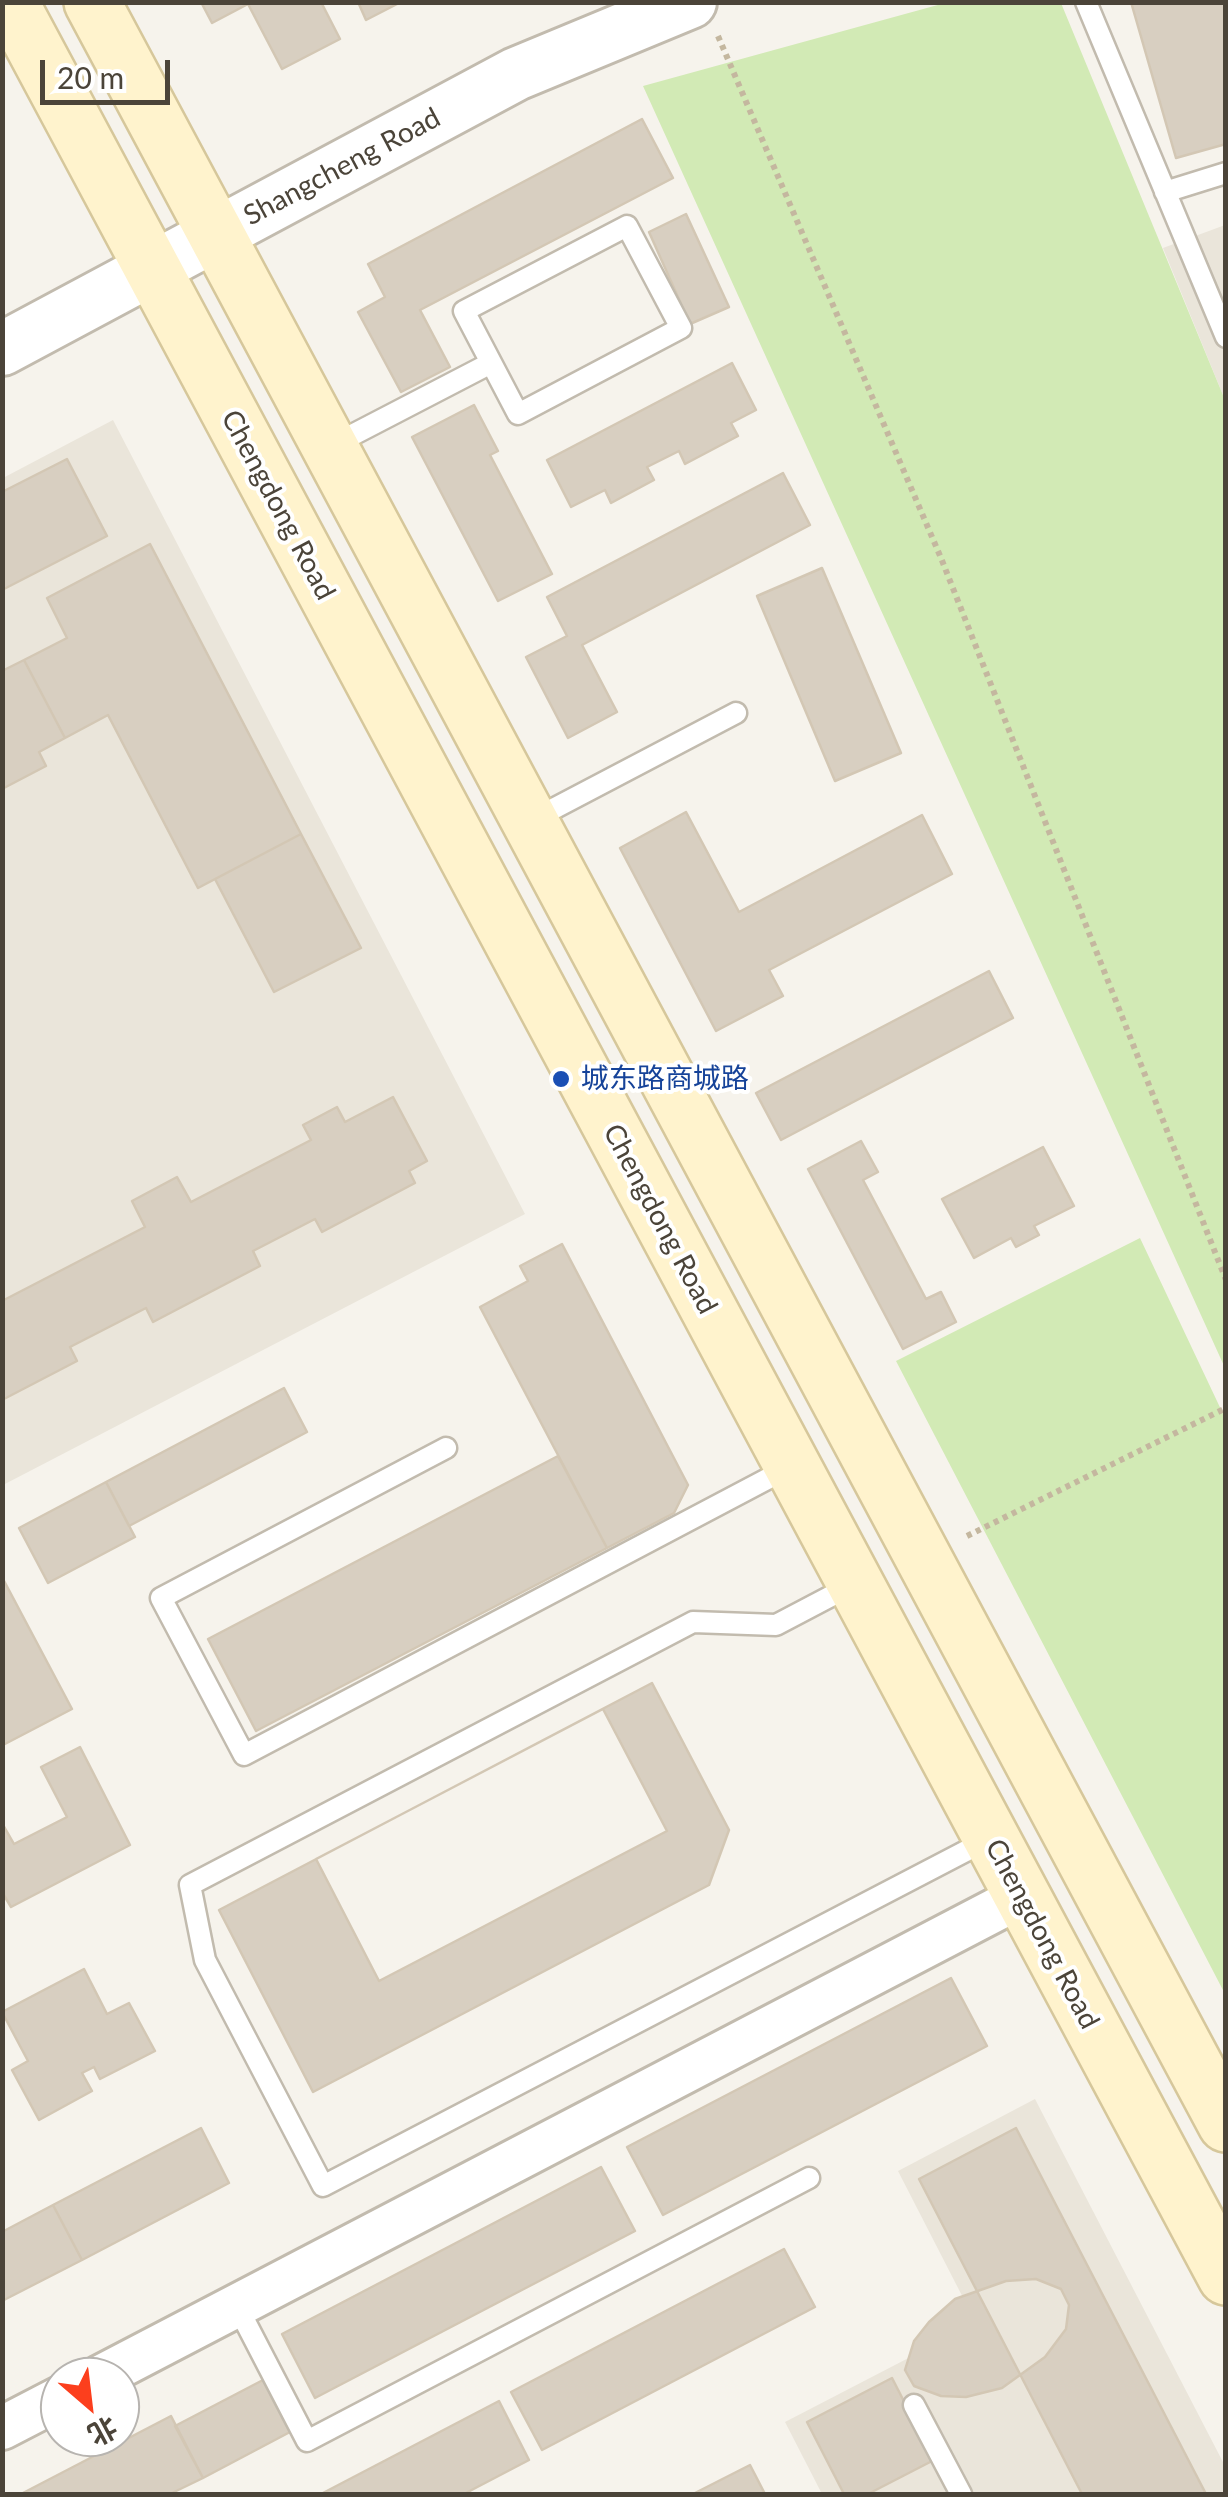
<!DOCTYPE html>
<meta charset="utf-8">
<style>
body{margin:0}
#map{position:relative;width:1228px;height:2497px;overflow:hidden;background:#f6f3ec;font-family:Lato,"Noto Sans SC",sans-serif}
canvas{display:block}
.frame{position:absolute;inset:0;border:5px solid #4b4439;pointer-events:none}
.north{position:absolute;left:40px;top:2357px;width:100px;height:100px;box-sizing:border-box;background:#fff;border:2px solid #b7b4b0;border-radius:50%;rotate:152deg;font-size:28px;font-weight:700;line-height:40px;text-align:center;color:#4b4439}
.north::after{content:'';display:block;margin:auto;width:35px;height:45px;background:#fc3f1d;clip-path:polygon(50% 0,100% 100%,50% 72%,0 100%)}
.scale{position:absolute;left:40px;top:60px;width:130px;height:45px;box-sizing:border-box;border:5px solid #4b4439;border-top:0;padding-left:12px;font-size:30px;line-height:35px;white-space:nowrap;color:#4b4439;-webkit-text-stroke:8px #fff;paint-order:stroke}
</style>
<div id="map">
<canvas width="1228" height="2497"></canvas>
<div class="frame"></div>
<div class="north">北</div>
<div class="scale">20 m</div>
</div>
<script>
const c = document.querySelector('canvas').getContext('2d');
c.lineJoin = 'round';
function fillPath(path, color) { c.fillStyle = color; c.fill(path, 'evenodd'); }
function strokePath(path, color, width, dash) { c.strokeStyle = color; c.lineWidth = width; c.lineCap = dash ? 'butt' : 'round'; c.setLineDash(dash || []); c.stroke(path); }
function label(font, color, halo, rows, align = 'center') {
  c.font = font + ' Lato,"Noto Sans SC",sans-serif'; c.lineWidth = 8; c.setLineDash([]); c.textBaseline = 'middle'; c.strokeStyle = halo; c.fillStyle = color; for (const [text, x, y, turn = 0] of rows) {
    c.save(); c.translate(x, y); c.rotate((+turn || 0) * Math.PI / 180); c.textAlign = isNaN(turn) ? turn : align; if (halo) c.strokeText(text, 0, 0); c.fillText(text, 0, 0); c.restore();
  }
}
fillPath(new Path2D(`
 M 1225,225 L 1225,400 L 1163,248 Z
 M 113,420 L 525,1214 L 3,1485 L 3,478 Z
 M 1035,2099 L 1225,2466 L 1225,2494 L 822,2494 L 785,2422 L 976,2323 L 898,2171 Z`), '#eae5da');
fillPath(new Path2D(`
 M 945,3 L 1061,3 L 1225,400 L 1225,1368 L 643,86 Z
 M 1140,1238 L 1225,1418 L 1225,1994 L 896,1361 Z`), '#d2eab5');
const building = new Path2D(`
 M 201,2 L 321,2 L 340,39 L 282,69 L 248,4 L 212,23 Z
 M 358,2 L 401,2 L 366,20 Z
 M 1131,2 L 1226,2 L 1226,144 L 1176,158 Z
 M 642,119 L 673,178 L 420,310 L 450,367 L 401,392 L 358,312 L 385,297 L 368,264 Z
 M 686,214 L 729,307 L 690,324 L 649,232 Z
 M 732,363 L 756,410 L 731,423 L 738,436 L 685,464 L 679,451 L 647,467 L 654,480 L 611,503 L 605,490 L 571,507 L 547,460 Z
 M 474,405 L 498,451 L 490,455 L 552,574 L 498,601 L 412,437 Z
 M 67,459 L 107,536 L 2,590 L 2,492 Z
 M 783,473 L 810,525 L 582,645 L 617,712 L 568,738 L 526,657 L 567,636 L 547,597 Z
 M 150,544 L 301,834 L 198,888 L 108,715 L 65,738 L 24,660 L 67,638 L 47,598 Z
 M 822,568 L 901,753 L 835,781 L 757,596 Z
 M 24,660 L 65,738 L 39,752 L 46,766 L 2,789 L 2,671 Z
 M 686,812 L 739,912 L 922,815 L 952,874 L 769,970 L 783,996 L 716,1031 L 620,848 Z
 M 301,834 L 361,948 L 274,992 L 215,879 Z
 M 989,971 L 1013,1018 L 781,1140 L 756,1093 Z
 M 393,1097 L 427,1161 L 409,1171 L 415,1183 L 322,1232 L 315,1219 L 253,1251 L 260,1266 L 153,1322 L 146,1308 L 70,1347 L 77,1361 L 2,1400 L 2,1301 L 145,1227 L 132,1201 L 177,1177 L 191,1202 L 311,1140 L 303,1125 L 337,1107 L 345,1122 Z
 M 861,1141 L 878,1172 L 863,1180 L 926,1299 L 941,1292 L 956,1322 L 903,1349 L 808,1169 Z
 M 1043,1147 L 1074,1206 L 1034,1226 L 1039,1235 L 1016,1247 L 1011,1238 L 974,1258 L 942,1199 Z
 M 562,1244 L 688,1485 L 674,1513 L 607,1548 L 480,1307 L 528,1281 L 520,1266 Z
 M 284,1388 L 307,1432 L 129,1526 L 106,1482 Z
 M 558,1456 L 607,1548 L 256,1731 L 208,1639 Z
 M 106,1482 L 135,1537 L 48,1583 L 19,1528 Z
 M 2,1577 L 72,1709 L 3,1745 L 2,1744 Z
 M 652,1683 L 729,1830 L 709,1885 L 313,2092 L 219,1910 Z
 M 603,1709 L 667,1831 L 379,1981 L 316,1859 Z
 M 80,1747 L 130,1845 L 11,1907 L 2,1892 L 2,1823 L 14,1844 L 67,1817 L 41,1767 Z
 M 84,1969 L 107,2014 L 129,2003 L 155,2051 L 100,2079 L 94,2067 L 82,2073 L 92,2091 L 39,2120 L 12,2070 L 28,2061 L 2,2012 Z
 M 951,1978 L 987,2046 L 663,2215 L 627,2147 Z
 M 201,2128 L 229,2183 L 82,2260 L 53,2205 Z
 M 1016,2128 L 1206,2494 L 1082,2494 L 919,2179 Z
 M 601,2167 L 635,2231 L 315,2398 L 282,2334 Z
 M 53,2205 L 82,2260 L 2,2301 L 2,2232 Z
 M 784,2249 L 815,2307 L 542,2450 L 511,2392 Z
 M 1036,2279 L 1061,2289 L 1069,2305 L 1066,2329 L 1045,2357 L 1002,2388 L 966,2397 L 941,2396 L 914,2386 L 905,2370 L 914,2341 L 929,2322 L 955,2299 L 1006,2281 Z
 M 892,2378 L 934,2460 L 868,2494 L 844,2494 L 807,2422 Z
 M 263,2380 L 290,2432 L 203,2478 L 175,2426 Z
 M 499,2401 L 529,2460 L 464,2494 L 321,2494 Z
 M 171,2416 L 203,2478 L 170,2494 L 21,2494 Z
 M 750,2465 L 765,2494 L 693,2494 Z`);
fillPath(building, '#d8cfc1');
strokePath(building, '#d3c7b4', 2.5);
const service = new Path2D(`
 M 1086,2 L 1226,337
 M 1165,192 L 1226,173
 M 627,226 L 681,328 L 518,414 L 464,311 Z
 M 333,445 L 491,363
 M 534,819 L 736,713
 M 446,1448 L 161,1598 L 244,1755 L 790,1467
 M 854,1584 L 776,1625 L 693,1622 L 190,1885 L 205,1960 L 323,2186 L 989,1839
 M 237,2306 L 307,2441 L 809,2178
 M 914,2405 L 961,2494`);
const minor = new Path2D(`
 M 100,2377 L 1022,1896
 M 2,2428 L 60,2398`);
const tertiary = new Path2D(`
 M 2,349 L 516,74 L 690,2`);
const secondary = new Path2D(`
 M 10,2 L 1226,2277
 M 92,2 L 1226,2124`);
strokePath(service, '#c2bbae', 25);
strokePath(minor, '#c2bbae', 48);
strokePath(tertiary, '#c2bbae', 58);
strokePath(secondary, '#d6c79b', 60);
strokePath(new Path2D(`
 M 718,36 L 941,558 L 1226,1280
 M 967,1536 L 1226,1408`), '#c4b79f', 6, [5, 5]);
strokePath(service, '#fff', 20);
strokePath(minor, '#fff', 42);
strokePath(tertiary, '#fff', 52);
strokePath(secondary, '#fff3cd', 55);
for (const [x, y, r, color] of [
 [561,1079,10,"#1a4fb4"]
]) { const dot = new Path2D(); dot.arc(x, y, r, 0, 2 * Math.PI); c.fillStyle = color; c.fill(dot); strokePath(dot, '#fff', 4); }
label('28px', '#4b4439', '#fff', [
 ["Shangcheng Road",342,167,-28],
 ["Chengdong Road",278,505,62],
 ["Chengdong Road",660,1219,62],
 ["Chengdong Road",1042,1934,62]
]);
label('28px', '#164399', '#fff', [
 ["城东路商城路",581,1079]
], 'left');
</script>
